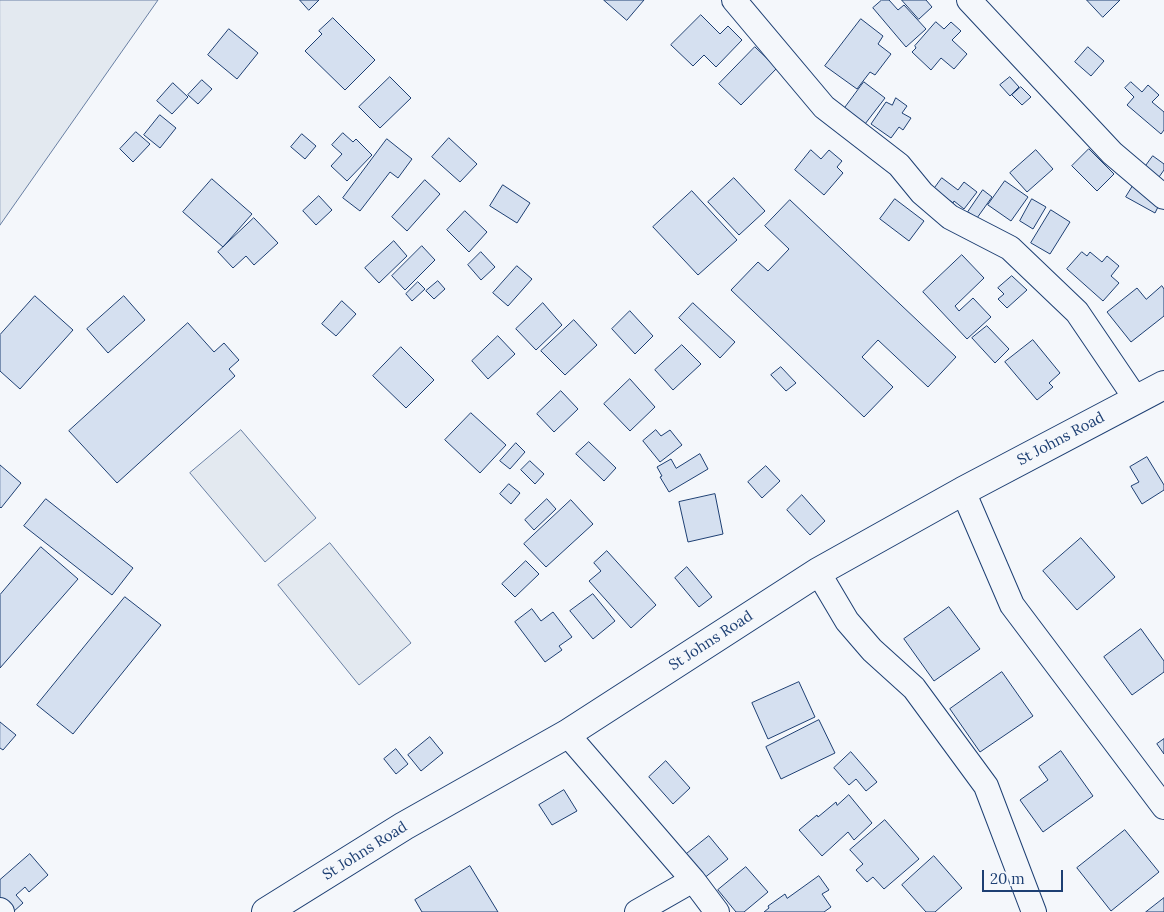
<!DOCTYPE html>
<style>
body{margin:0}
#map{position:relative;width:1164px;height:912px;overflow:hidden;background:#f4f7fb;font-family:Lora,serif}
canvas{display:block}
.scale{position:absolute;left:982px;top:870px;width:81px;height:22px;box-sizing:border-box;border:2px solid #1d3f73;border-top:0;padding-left:6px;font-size:15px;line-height:18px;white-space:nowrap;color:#1d3f73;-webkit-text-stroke:4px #f4f7fb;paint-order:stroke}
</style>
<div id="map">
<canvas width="1164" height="912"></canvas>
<div class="scale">20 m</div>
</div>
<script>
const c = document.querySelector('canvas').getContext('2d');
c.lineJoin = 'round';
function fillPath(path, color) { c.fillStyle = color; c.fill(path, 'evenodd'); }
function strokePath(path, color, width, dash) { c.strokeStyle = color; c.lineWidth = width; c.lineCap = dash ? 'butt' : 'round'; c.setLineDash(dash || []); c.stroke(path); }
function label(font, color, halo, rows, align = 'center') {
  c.font = font + ' Lora,serif'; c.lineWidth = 4; c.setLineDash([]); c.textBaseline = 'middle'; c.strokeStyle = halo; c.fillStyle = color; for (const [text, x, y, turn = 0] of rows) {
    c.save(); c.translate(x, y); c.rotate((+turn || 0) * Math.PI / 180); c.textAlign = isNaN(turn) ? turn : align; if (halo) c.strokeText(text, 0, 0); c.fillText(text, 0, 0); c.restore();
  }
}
const green = new Path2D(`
 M 0,0 L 158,0 L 0,225 Z
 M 241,430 L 316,518 L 265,562 L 190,473 Z
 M 330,543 L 411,643 L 359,685 L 278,585 Z`);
fillPath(green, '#e3e9f0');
strokePath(green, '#687fa3', 1);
const building = new Path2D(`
 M 300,0 L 319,0 L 309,10 Z
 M 604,0 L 644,0 L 627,20 Z
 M 882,0 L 889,0 L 898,10 L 904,5 L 926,29 L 906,47 L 873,8 Z
 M 902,0 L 926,0 L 932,7 L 919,19 Z
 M 1087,0 L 1120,0 L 1103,17 Z
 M 701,15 L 720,34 L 728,26 L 742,40 L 716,67 L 704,55 L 693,66 L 671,45 Z
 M 333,18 L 375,60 L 345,90 L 305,51 L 322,34 L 319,31 Z
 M 861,19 L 883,36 L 878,44 L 891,54 L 875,75 L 870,72 L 857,89 L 825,66 Z
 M 936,22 L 944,29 L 951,22 L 961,31 L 952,40 L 967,54 L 954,69 L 941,58 L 931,70 L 912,52 L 916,48 L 915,46 Z
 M 229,29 L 258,53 L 237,79 L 208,55 Z
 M 755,47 L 777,68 L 741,105 L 719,84 Z
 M 1088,47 L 1104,61 L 1091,76 L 1075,62 Z
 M 390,77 L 411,98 L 380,128 L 359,107 Z
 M 1010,77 L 1019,87 L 1010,96 L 1000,85 Z
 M 202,80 L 212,89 L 198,104 L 188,95 Z
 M 864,82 L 885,98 L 865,124 L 844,109 Z
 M 1131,82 L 1142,92 L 1148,85 L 1159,95 L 1152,102 L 1164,112 L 1164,130 L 1161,134 L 1127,105 L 1134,97 L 1125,88 Z
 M 173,83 L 188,97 L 172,114 L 157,101 Z
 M 1021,87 L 1031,97 L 1022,105 L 1012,95 Z
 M 896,98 L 907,106 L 902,113 L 911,118 L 903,130 L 899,127 L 891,138 L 871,124 L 886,102 L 892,105 Z
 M 160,115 L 176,128 L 160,148 L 144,135 Z
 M 136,132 L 150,144 L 133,162 L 120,149 Z
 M 343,133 L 353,142 L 356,139 L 372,155 L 347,181 L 331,166 L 342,154 L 332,145 Z
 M 302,134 L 316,146 L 305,159 L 291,147 Z
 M 449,138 L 477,164 L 460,182 L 432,157 Z
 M 387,139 L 412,159 L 398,178 L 390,172 L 360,211 L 343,198 Z
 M 1089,149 L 1114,174 L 1097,191 L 1072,166 Z
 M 811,150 L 821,159 L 829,150 L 842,161 L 837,167 L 843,173 L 824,195 L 795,170 Z
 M 1036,150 L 1053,169 L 1027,192 L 1010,173 Z
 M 1153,156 L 1164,164 L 1164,170 L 1159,177 L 1145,167 Z
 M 734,178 L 765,211 L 739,235 L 708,202 Z
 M 942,178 L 958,190 L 964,182 L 977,192 L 964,209 L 954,201 L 953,203 L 934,189 Z
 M 212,179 L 252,214 L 223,247 L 183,212 Z
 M 425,180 L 440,194 L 407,231 L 392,217 Z
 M 1005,181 L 1028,197 L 1011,221 L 988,205 Z
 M 1134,184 L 1162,199 L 1155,213 L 1126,197 Z
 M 503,185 L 530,203 L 517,223 L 490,206 Z
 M 983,190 L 992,197 L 977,218 L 968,212 Z
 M 692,191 L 737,240 L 698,275 L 653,227 Z
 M 319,196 L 332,210 L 316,225 L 303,211 Z
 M 895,199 L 924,221 L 909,241 L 880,219 Z
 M 1032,199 L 1046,207 L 1033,229 L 1020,221 Z
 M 790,200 L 956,357 L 928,387 L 878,340 L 862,357 L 893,387 L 864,417 L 731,290 L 758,262 L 768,271 L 789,249 L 765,226 Z
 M 1051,210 L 1070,222 L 1050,254 L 1031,243 Z
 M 465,211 L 487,232 L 469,252 L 447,230 Z
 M 254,218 L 278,243 L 254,265 L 246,256 L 233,268 L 218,252 Z
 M 394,241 L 407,256 L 379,283 L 365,268 Z
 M 422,246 L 435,260 L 405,290 L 392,276 Z
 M 481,252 L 495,267 L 481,280 L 468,265 Z
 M 1082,252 L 1087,256 L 1090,252 L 1102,262 L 1107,256 L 1119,266 L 1111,276 L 1119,283 L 1103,301 L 1067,269 Z
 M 962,255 L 984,278 L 955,306 L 959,311 L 973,298 L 991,317 L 967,339 L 923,292 Z
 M 517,266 L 532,279 L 508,306 L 493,293 Z
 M 1012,276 L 1027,290 L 1007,308 L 998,299 L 1004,294 L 998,288 Z
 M 438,281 L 445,289 L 434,299 L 426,291 Z
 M 418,282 L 425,289 L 412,301 L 406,294 Z
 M 1162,286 L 1164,289 L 1164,316 L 1131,342 L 1107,312 L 1137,288 L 1146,299 Z
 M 35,296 L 73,330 L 20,389 L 0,371 L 0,335 Z
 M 124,296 L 145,320 L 108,353 L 87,329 Z
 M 342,301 L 356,314 L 336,336 L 322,324 Z
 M 543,303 L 562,325 L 536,350 L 516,329 Z
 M 693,303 L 735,342 L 720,358 L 679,318 Z
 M 630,311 L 653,336 L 635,354 L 612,329 Z
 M 574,320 L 597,345 L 565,375 L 541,351 Z
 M 188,323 L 214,352 L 224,343 L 239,360 L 229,369 L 235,376 L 117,483 L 69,431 Z
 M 987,326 L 1009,349 L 995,363 L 972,338 Z
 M 498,336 L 515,354 L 488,379 L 472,361 Z
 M 1033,340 L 1060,373 L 1049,383 L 1053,387 L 1037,400 L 1005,362 Z
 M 682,345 L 701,364 L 673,390 L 655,370 Z
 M 401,347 L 434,380 L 406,408 L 373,376 Z
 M 781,367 L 796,383 L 786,391 L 771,375 Z
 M 630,379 L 655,407 L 630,431 L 604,404 Z
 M 561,391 L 578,409 L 554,432 L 537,414 Z
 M 471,413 L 506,445 L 480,473 L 445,440 Z
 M 656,430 L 661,436 L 670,430 L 682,445 L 660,462 L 643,441 Z
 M 589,442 L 616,468 L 604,481 L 576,454 Z
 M 516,443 L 525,452 L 510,469 L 500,461 Z
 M 700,454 L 708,469 L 669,492 L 660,477 L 662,476 L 657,467 L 671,459 L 676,468 Z
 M 1147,457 L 1164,485 L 1164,490 L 1142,504 L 1131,486 L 1139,482 L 1130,467 Z
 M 530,461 L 544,474 L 535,484 L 521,470 Z
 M 0,465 L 21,483 L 1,508 L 0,507 Z
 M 766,466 L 780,481 L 762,498 L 748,482 Z
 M 509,484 L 520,493 L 511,504 L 500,494 Z
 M 715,494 L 723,534 L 688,542 L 679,502 Z
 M 802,495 L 825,521 L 810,535 L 787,510 Z
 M 46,499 L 133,568 L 112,595 L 24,526 Z
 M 547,499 L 556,509 L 534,530 L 525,520 Z
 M 571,500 L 593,524 L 546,567 L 524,544 Z
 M 1081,538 L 1115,577 L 1077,610 L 1043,571 Z
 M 41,547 L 78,579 L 0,668 L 0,595 Z
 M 607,551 L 656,605 L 631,628 L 589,581 L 601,571 L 594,563 Z
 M 526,561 L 539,574 L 515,597 L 502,584 Z
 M 687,567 L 712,597 L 699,607 L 675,578 Z
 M 593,594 L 615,621 L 593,639 L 570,611 Z
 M 125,597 L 161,625 L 73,734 L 37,705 Z
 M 949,607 L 980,649 L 934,681 L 904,639 Z
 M 532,609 L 541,621 L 553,612 L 572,637 L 559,646 L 562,650 L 545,662 L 515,622 Z
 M 1141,629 L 1164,661 L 1164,672 L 1132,695 L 1104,657 Z
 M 1002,672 L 1033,716 L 980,752 L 950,709 Z
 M 799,682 L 815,717 L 768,739 L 752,703 Z
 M 819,720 L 835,753 L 781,779 L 766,747 Z
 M 0,722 L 16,735 L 3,750 L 0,748 Z
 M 430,737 L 443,753 L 421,771 L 408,755 Z
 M 1164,739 L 1164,754 L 1157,744 Z
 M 396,749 L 408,764 L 396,774 L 384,759 Z
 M 1061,751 L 1093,796 L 1043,832 L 1020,800 L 1048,780 L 1039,767 Z
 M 851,752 L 877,782 L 866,791 L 856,779 L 849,785 L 834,768 Z
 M 666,761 L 690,788 L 673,804 L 649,777 Z
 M 564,790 L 577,811 L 552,825 L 539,805 Z
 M 849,795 L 872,823 L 854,840 L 848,832 L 822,856 L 799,830 L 817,815 L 818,817 L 836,802 L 837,805 Z
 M 885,820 L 919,859 L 884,889 L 873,877 L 867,882 L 856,870 L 863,864 L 850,850 Z
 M 1125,830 L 1159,872 L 1111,911 L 1077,868 Z
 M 709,836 L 728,859 L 703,879 L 684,856 Z
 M 30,854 L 48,875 L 29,892 L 25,887 L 16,895 L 23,903 L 13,912 L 0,905 L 0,880 Z
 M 934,856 L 962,888 L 935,912 L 926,912 L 902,885 Z
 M 470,866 L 498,912 L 422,912 L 415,900 Z
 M 746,867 L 768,892 L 744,912 L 736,912 L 718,890 Z
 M 819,876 L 829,890 L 822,894 L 831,907 L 824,912 L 764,912 L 769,908 L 768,906 L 785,894 L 787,898 Z
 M 1164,898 L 1164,912 L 1146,912 Z`);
fillPath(building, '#d5e0f0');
strokePath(building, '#1d3f73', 1);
const street = new Path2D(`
 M 734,0 L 824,107 L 899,165 L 922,193 L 950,217 L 1010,248 L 1077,312 L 1136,399
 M 969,0 L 1112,153 L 1164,197
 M 963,491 L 1012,605 L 1164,807
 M 818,572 L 847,621 L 872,650 L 914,688 L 986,786 L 1034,912
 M 567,734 L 693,880 L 717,912
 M 0,910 L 2,912
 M 637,912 L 693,880`);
const secondary = new Path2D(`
 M 266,912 L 404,826 L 567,734 L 818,572 L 963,491 L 1164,385`);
strokePath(street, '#1d3f73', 26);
strokePath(secondary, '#1d3f73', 30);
strokePath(street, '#f4f7fb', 24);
strokePath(secondary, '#f4f7fb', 28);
label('15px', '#1d3f73', '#f4f7fb', [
 ["St Johns Road",1061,439,-28],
 ["St Johns Road",711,641,-33],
 ["St Johns Road",365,851,-32]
]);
</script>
